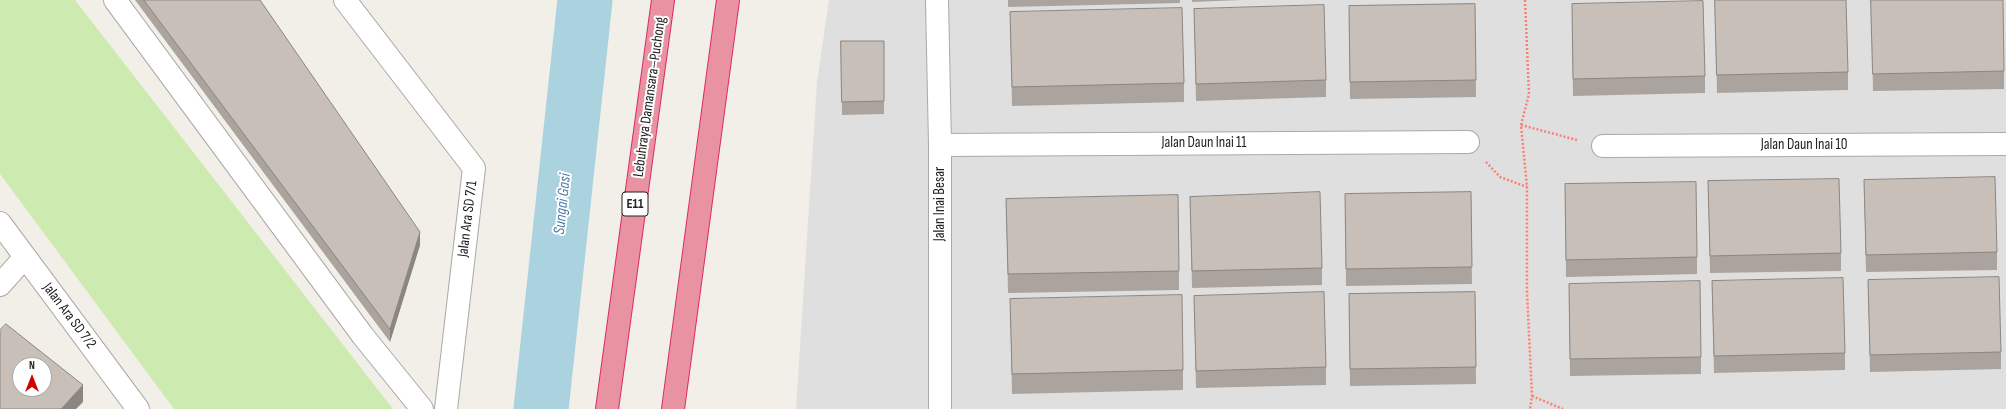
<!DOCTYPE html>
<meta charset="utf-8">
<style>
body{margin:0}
#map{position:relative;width:2006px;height:409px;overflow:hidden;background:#f2efe9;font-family:"Sofia Sans Condensed",sans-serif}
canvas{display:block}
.north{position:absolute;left:12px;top:357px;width:40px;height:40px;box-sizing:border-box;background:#fff;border:1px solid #a7a7a7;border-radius:50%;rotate:0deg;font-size:11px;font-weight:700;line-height:16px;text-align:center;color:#222}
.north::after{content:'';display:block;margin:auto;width:14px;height:18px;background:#d40000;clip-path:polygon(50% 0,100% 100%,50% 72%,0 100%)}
</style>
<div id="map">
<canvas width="2006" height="409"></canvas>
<div class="north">N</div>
</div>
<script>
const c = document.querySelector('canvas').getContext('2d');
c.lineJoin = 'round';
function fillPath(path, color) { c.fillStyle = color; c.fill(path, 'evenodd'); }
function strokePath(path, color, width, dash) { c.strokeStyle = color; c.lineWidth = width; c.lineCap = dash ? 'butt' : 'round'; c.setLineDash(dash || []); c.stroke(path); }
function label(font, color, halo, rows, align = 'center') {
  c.font = font + ' "Sofia Sans Condensed",sans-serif'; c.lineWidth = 4; c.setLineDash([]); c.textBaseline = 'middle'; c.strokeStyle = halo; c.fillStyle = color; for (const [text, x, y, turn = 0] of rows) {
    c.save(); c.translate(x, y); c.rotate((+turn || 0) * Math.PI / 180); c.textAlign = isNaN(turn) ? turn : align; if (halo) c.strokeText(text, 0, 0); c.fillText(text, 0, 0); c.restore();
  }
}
fillPath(new Path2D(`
 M 829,0 L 2006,0 L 2006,409 L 796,409 L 817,82 Z`), '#e0dfdf');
fillPath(new Path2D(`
 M 0,0 L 75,0 L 393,409 L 174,409 L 0,174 Z`), '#cdebb0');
strokePath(new Path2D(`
 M 541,409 L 585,0`), '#aad3df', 55);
const minor = new Path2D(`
 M 115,0 L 363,336 L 422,409
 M 345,0 L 474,168 L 446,409
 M 937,0 L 940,145 L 940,409
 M 940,145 L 1468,142
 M 1603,146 L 2006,144
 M 0,223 L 138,409
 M 0,285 L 25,257`);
const motorway = new Path2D(`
 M 607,409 L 663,0
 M 673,409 L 728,0`);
strokePath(minor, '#a9a9a9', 24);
strokePath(motorway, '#dc2a67', 24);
strokePath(new Path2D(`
 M 1525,0 L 1529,94 L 1521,125 L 1527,187 L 1527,292 L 1532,396 L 1530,409
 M 1521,125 L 1577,140
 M 1486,162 L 1500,177 L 1527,187
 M 1532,396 L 1563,409`), '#fa8072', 2.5, [2, 2]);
strokePath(minor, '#fff', 22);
strokePath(motorway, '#e892a2', 22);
fillPath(new Path2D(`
 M 135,0 L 260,0 L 420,245 L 390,342 Z
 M 1008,0 L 1180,0 L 1180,3 L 1008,7 Z
 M 1192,0 L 1242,0 L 1192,2 Z
 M 1715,0 L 1848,72 L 1848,90 L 1717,93 Z
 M 1871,0 L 2004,71 L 2004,89 L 1873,91 Z
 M 1475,4 L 1476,97 L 1350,99 L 1349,6 Z
 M 1572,4 L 1705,76 L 1705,93 L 1573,96 Z
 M 1194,9 L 1326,80 L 1326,97 L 1196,101 Z
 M 1010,12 L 1184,83 L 1184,102 L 1012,106 Z
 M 841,41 L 884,41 L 884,114 L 842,115 Z
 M 1864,180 L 1997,252 L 1997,270 L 1866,272 Z
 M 1708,181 L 1841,253 L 1841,271 L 1710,273 Z
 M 1565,184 L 1697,257 L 1697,274 L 1566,277 Z
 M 1471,192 L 1472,284 L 1346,286 L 1345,194 Z
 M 1190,197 L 1322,268 L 1322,285 L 1192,288 Z
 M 1006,199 L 1179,271 L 1179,290 L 1008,293 Z
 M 1868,280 L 2001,352 L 2001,369 L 1870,372 Z
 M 1712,281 L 1845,353 L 1845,370 L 1714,373 Z
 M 1569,284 L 1701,357 L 1701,374 L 1570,376 Z
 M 1475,292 L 1476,384 L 1350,386 L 1349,294 Z
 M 1194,296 L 1326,367 L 1326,385 L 1196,388 Z
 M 1010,299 L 1183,370 L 1183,390 L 1012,394 Z`), '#aba49e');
fillPath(new Path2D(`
 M 420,232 L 420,245 L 390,342 L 390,329 Z
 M 83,385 L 83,402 L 76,409 L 61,409 Z`), '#8b8681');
const building = new Path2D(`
 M 144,0 L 260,0 L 420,232 L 390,329 Z
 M 1715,0 L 1846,0 L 1848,72 L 1717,75 Z
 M 1871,0 L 2003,0 L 2004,71 L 1873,74 Z
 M 1703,1 L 1705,76 L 1573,79 L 1572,4 Z
 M 1475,4 L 1476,80 L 1350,82 L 1349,6 Z
 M 1324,5 L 1326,80 L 1196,84 L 1194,9 Z
 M 1182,8 L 1184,83 L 1012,87 L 1010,12 Z
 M 841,41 L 884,41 L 884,101 L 842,102 Z
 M 1995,177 L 1997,252 L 1866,255 L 1864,180 Z
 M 1839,179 L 1841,253 L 1710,256 L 1708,181 Z
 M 1696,182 L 1697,257 L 1566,260 L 1565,184 Z
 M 1320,192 L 1322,268 L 1192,271 L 1190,197 Z
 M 1471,192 L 1472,267 L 1346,269 L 1345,194 Z
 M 1178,195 L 1179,271 L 1008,274 L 1006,199 Z
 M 1999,277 L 2001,352 L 1870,355 L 1868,280 Z
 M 1843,278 L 1845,353 L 1714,356 L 1712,281 Z
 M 1700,281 L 1701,357 L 1570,359 L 1569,284 Z
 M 1324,292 L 1326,367 L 1196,371 L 1194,296 Z
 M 1475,292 L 1476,367 L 1350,369 L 1349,294 Z
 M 1182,295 L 1183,370 L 1012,374 L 1010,299 Z
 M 6,324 L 83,385 L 61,409 L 0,409 L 0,330 ZM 20,365 L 44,365 L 44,389 L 20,389 Z`);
fillPath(building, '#c7bfb8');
strokePath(building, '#8b8681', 1);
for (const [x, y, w] of [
 [635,204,26]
]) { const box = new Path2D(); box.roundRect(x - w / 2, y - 12, w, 24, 3); c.fillStyle = '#fff'; c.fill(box); strokePath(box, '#222', 1); }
label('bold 14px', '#222', null, [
 ["E11",635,204]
]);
label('15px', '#222', '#fff', [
 ["Lebuhraya Damansara–Puchong",650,97,-82],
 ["Jalan Daun Inai 11",1204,143],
 ["Jalan Daun Inai 10",1804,145],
 ["Jalan Inai Besar",940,204,-90],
 ["Jalan Ara SD 7/1",468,219,-83],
 ["Jalan Ara SD 7/2",69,316,53]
]);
label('italic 16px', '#4a7aab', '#fff', [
 ["Sungai Gasi",563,204,-84]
]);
</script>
